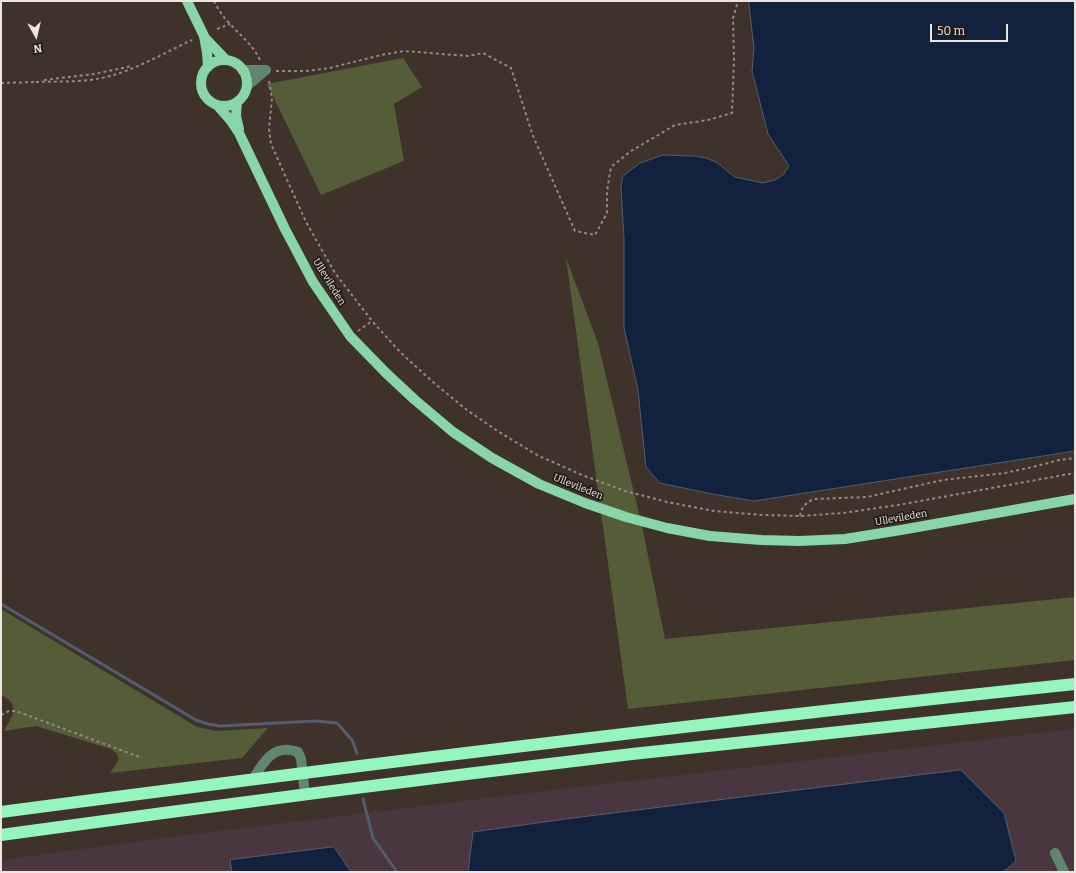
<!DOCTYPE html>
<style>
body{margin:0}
#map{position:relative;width:1076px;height:873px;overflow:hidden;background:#3f322b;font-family:Bitter,serif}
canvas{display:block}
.frame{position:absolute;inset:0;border:2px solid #eee5e0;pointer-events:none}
.north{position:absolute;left:16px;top:16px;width:40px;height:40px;-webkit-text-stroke:3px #211b18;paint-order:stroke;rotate:172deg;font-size:11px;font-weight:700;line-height:16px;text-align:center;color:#eee5e0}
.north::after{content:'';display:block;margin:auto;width:14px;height:18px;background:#eee5e0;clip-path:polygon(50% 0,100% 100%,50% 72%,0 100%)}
.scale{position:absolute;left:930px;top:24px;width:78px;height:18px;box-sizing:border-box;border:2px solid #eee5e0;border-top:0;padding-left:5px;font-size:12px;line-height:14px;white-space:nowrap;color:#eee5e0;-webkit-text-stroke:3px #211b18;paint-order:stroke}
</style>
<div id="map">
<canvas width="1076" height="873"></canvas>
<div class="frame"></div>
<div class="north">N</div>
<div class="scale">50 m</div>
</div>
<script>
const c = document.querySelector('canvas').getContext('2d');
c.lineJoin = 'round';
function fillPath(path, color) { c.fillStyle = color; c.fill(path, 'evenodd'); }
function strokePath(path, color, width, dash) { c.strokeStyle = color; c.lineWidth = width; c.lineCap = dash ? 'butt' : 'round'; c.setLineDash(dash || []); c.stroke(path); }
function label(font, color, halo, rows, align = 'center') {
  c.font = font + ' Bitter,serif'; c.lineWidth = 3.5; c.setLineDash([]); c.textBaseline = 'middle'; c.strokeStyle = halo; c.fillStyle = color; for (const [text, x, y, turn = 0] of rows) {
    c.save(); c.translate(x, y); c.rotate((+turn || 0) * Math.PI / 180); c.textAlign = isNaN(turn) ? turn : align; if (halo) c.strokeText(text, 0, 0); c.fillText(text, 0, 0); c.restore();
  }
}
fillPath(new Path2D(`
 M 1075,729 L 1075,872 L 1,872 L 1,860 L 171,837 L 545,791 Z`), '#4a363e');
fillPath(new Path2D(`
 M 403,58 L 422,87 L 394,104 L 404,161 L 321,195 L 267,84 Z
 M 566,258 L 598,343 L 642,526 L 665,639 L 1075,597 L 1075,660 L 628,709 Z
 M 1,609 L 197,727 L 217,731 L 268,728 L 242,758 L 110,773 L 119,760 L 117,754 L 111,749 L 36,726 L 4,731 C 12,716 22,705 1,695 Z`), '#545c38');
const water = new Path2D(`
 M 749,1 L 1075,1 L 1075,451 L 754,501 L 712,494 L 660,483 L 646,467 L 638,390 L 624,328 L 624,239 L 621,186 L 623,176 L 640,163 L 663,155 L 694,156 L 706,158 L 716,162 L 735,177 L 763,183 L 775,180 L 784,174 L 789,166 L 768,134 L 752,71 L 754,49 Z
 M 961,770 L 1004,813 L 1016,861 L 1003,872 L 468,872 L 473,832 L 573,818 Z
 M 334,847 L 351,872 L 232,872 L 230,860 Z`);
fillPath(water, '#11213e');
strokePath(water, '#535c6f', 1);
strokePath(new Path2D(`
 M 1,604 L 196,720 L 208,724 L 220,726 L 316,721 L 337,723 L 352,740 L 357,753
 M 363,799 L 373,838 L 397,872`), '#535c6f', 3);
strokePath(new Path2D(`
 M 214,1 C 218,9 223,17 230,24 C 241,36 253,45 260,60
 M 217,29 L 230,24
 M 276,71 L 306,71 L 330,68 L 381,55 L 404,51 L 468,56 L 483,53 L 511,68 L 533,136 L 575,231 L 595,235 L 607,213 L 607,191 L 611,167 L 631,151 L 675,125 L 708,120 L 732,113 L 734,60 L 733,18 L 738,1
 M 44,80 L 94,74 L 132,66
 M 269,81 L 272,98 L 269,129 L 271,144 L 306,222 L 335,273 L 372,321 L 401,353 L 434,383 L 467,410 L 499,432 L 537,455 L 582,475 L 625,491 L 667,502 L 714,511 L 764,515 L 800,516 L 843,513 L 898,505 L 1075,473
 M 36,82 C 60,81 86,83 110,76 C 137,69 166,52 192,40
 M 1,83 L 36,82
 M 358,331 L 372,321
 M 800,516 C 802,506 805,504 813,499 L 867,497 L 943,480 L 1005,473 L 1037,466 L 1059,460 L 1075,458
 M 1,715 L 9,711 L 16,711 L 142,758`), '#938882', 2, [3, 3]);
strokePath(new Path2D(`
 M 242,70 L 266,70
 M 247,86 L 266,70
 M 253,779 C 264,761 274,743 298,752 L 301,759 L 305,795
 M 1055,853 L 1064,872`), '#618570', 10);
strokePath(new Path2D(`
 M 187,1 L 204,36 L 207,53 L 208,67
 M 204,37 L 226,60
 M201 83a23 23 0 1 1 46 0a23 23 0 1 1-46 0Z
 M 237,102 L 236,116 L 239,129
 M 218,106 L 231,121 L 239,133 L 285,229 L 313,282 L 350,336 L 386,373 L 415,400 L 453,432 L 492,458 L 539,484 L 585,503 L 626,517 L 667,528 L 710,536 L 761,540 L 799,541 L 845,539 L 901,530 L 1075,499`), '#87d5a9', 10);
strokePath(new Path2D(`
 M 1,812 C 358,765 716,721 1075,684
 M 1,835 C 211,806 421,779 632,754 C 779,737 927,722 1075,707`), '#95f5bf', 12);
label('10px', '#eee5e0', '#211b18', [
 ["Ullevileden",329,282,58],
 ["Ullevileden",578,487,22],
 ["Ullevileden",901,518,-10]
]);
</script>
